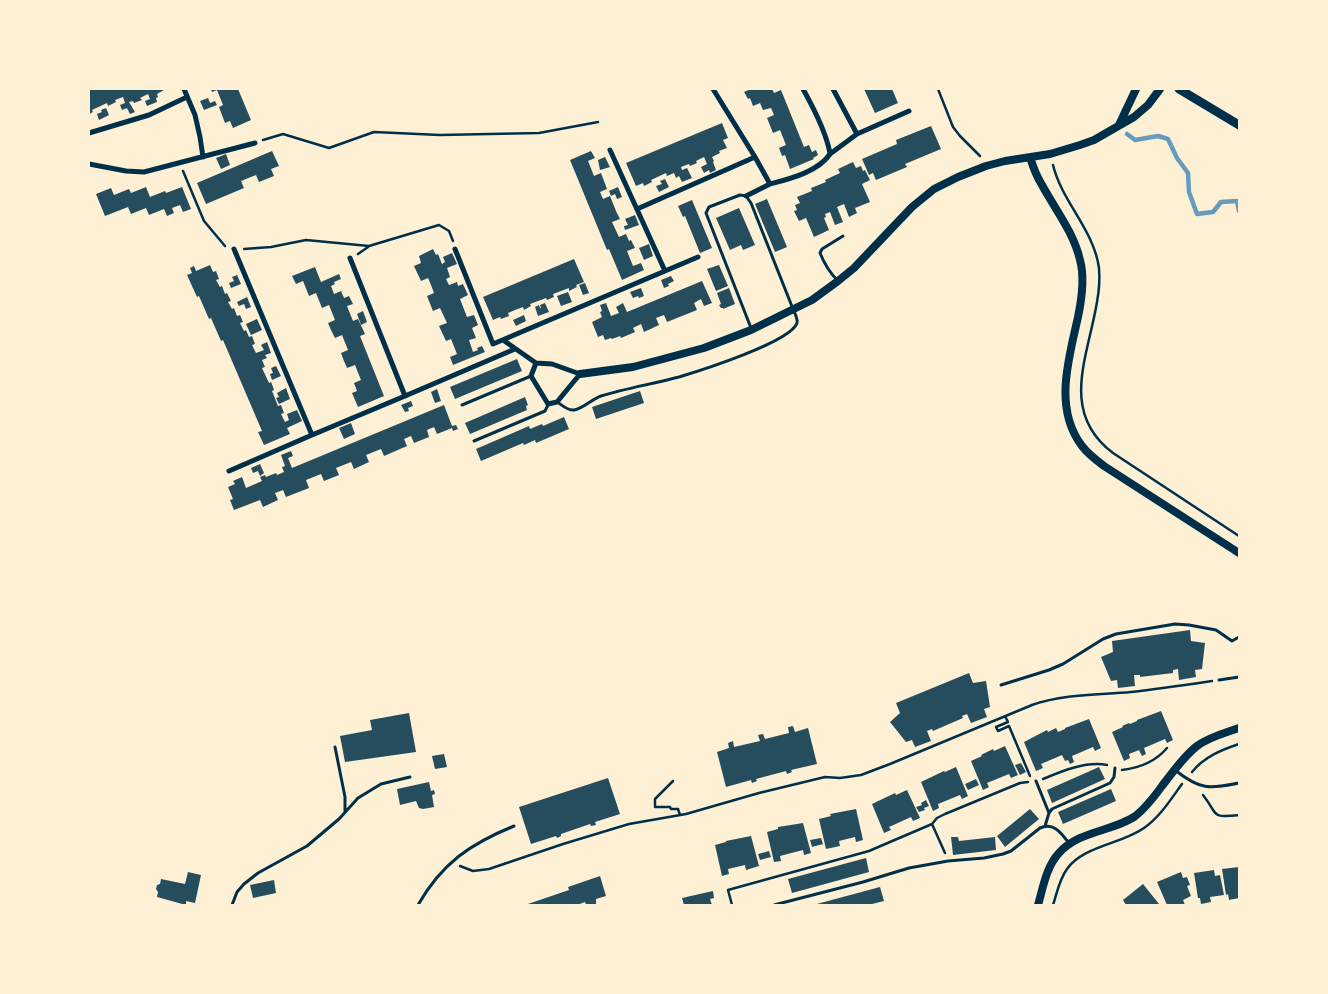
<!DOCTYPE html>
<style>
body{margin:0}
#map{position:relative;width:1328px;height:994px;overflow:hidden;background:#fdf0d5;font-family:Karla,sans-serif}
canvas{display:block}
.frame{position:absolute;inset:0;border:90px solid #fdf0d5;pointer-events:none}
</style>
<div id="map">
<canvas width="1328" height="994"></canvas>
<div class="frame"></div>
</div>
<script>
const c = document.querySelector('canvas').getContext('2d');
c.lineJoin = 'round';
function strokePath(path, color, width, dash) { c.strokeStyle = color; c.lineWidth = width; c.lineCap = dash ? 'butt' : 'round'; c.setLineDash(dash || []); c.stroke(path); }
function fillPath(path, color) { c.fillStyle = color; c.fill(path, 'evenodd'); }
strokePath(new Path2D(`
 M 1127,134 L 1135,140 L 1158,136 L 1168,139 L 1177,158 L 1188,173 L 1189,192 L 1197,214 L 1213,212 L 1221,202 L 1237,201 L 1239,211`), '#669bbc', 4.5);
fillPath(new Path2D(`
 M 89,89 L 164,89 L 164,90 L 157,94 L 158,97 L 156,98 L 157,102 L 147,106 L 145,101 L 150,99 L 148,94 L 140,98 L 142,100 L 134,103 L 133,101 L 129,102 L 135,112 L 130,114 L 127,108 L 122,110 L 120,105 L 125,103 L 123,97 L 115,100 L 116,102 L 108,106 L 107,103 L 92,110 L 93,112 L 89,114 Z
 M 211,89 L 238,89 L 251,120 L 233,128 L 230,121 L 225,123 L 219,107 L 223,105 L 217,90 L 212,92 Z
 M 751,89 L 769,89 L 770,90 L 772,89 L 774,93 L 781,90 L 804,147 L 809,145 L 812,152 L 816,150 L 818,155 L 813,158 L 814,159 L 790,169 L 785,155 L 782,156 L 779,148 L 786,145 L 780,130 L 773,133 L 767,118 L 774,115 L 771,108 L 763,110 L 760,103 L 753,106 L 750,98 L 748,99 L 744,92 Z
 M 864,89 L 892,89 L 898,103 L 875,113 Z
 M 208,98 L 210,103 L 215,101 L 217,105 L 204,110 L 200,101 Z
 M 106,108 L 109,115 L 99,120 L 97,114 L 102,112 L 101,110 Z
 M 722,123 L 728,138 L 723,140 L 727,148 L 719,151 L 720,153 L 712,157 L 714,161 L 713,162 L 716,170 L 710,173 L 709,170 L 704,173 L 701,167 L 707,164 L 704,157 L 696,161 L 697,163 L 690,166 L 689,164 L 681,167 L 682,170 L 687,168 L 692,178 L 682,182 L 679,176 L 676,178 L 674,173 L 667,176 L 666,173 L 651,180 L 652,182 L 644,186 L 643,183 L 636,186 L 626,163 Z
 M 931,126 L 941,149 L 905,164 L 907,167 L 876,180 L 873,173 L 869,175 L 862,159 L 897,144 L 896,140 Z
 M 272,151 L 279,166 L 271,169 L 274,176 L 259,182 L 256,175 L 241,181 L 244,188 L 206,204 L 197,183 Z
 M 591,151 L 595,158 L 588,161 L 594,176 L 601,173 L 607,189 L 600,192 L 603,199 L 610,196 L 616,211 L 620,219 L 612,222 L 619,237 L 626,234 L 629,241 L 631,240 L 635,248 L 627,251 L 633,266 L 641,263 L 644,270 L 622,280 L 609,249 L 607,250 L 570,160 Z
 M 226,154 L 230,165 L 221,169 L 216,158 Z
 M 605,157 L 610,167 L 600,170 L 598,160 Z
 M 853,162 L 856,168 L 861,166 L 863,171 L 865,170 L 870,180 L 862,184 L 870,202 L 855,208 L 857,213 L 849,217 L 844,204 L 837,207 L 843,222 L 835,225 L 830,212 L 825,214 L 826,217 L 824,218 L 829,230 L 814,237 L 806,218 L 799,221 L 794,211 L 797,210 L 795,205 L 800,203 L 797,197 L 812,191 L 811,188 L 826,182 L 825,180 L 840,173 L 838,169 Z
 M 665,179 L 669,187 L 659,192 L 656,186 L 662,184 L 660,181 Z
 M 146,187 L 150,197 L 165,191 L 166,193 L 182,187 L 191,209 L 183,212 L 180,205 L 172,208 L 174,213 L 167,216 L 164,209 L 149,215 L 146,208 L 131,214 L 128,207 L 105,216 L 96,194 L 111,188 L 114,195 L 129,189 L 131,193 Z
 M 618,187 L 622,197 L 617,199 L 615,194 L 611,196 L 609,191 Z
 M 767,199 L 787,247 L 775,252 L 755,204 Z
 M 692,200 L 712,248 L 700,253 L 685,216 L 683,217 L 678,206 Z
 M 739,208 L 755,245 L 743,250 L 741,245 L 730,250 L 716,218 Z
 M 635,215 L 639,225 L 625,230 L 624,226 L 628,225 L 625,219 Z
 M 649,244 L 653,256 L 644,260 L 639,248 Z
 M 433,249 L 436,255 L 438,254 L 442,264 L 445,262 L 443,257 L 452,253 L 457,264 L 447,268 L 450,277 L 446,279 L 449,285 L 457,282 L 458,286 L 463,284 L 468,295 L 460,299 L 467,317 L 474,315 L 478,325 L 472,328 L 476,338 L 469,340 L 473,352 L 478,350 L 477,348 L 482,346 L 485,352 L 453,365 L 450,357 L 457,354 L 451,339 L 446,341 L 439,326 L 447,323 L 440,308 L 433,311 L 427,296 L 434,293 L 431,285 L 428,278 L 421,281 L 414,266 L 421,263 L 419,256 Z
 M 574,259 L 584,282 L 576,285 L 577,287 L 569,291 L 569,288 L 553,294 L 554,297 L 547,300 L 546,298 L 530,304 L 531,306 L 524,310 L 523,307 L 515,310 L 508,313 L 509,316 L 501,319 L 500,317 L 493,320 L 483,297 Z
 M 210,265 L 213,272 L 216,271 L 219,279 L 216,280 L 220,287 L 222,286 L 225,294 L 227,293 L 231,301 L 228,302 L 232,309 L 234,308 L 237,316 L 240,315 L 243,322 L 240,323 L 244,331 L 246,330 L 249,337 L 252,336 L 255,344 L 252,345 L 256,353 L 264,350 L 261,345 L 267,342 L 271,353 L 265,355 L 267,358 L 262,360 L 265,367 L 262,368 L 269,383 L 271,382 L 273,387 L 274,390 L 272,391 L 278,406 L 281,405 L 284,413 L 281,414 L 285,422 L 289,420 L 287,414 L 297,410 L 302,421 L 287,428 L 290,434 L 264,445 L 258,432 L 262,431 L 223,340 L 221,341 L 211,318 L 209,319 L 199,296 L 197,297 L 187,275 L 192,273 L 190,268 L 194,266 L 196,271 Z
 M 719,265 L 728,286 L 716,291 L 707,269 Z
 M 315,267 L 321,282 L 339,274 L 341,279 L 334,282 L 335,284 L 331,286 L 334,294 L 341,291 L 344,298 L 349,296 L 353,304 L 347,306 L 353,321 L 358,319 L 365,334 L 360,336 L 384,396 L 358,407 L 352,393 L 357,391 L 354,383 L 361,380 L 355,365 L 347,368 L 344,361 L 341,353 L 348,350 L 342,335 L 335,338 L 331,330 L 328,323 L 335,320 L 329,305 L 322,308 L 316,293 L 309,296 L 303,281 L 296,284 L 292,276 Z
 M 237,275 L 241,284 L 231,288 L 229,283 L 234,281 L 232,277 Z
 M 671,276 L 674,281 L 668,284 L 669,286 L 664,288 L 661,280 Z
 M 702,281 L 712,303 L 704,306 L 701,299 L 694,303 L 697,310 L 667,322 L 664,315 L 656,318 L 659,325 L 644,332 L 641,324 L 633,328 L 635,332 L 621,338 L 620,336 L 612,339 L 611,338 L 605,340 L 603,335 L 598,337 L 592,322 L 602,317 L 600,312 L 602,311 L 600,305 L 606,303 L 611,316 L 619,313 L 616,307 L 623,303 L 627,312 Z
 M 585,283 L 589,293 L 583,295 L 579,285 Z
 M 641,288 L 644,296 L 639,298 L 638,296 L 633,298 L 630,292 Z
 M 729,288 L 735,304 L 723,309 L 723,308 L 721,308 L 719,305 L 721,304 L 717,293 Z
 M 568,292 L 572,302 L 561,306 L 557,296 Z
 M 247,297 L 251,307 L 246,309 L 244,304 L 239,306 L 237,302 Z
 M 545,303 L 549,312 L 538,316 L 535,307 L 539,305 L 540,308 L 541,308 L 540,305 Z
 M 363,311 L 367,322 L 361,325 L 357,314 Z
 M 524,315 L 526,321 L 516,326 L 513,320 Z
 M 257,319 L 262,330 L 251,335 L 246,324 Z
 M 517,359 L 522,371 L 455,399 L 450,387 Z
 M 276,366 L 281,376 L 272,380 L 270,374 L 273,373 L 271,368 Z
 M 286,388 L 290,399 L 279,404 L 276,398 L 279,397 L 277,393 Z
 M 437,389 L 441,401 L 435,403 L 431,392 Z
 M 640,391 L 644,403 L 596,419 L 592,407 Z
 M 525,397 L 528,405 L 526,406 L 527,410 L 470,434 L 465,423 Z
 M 411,401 L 413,406 L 408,408 L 409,411 L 405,412 L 401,405 Z
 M 444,405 L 452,426 L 456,425 L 458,429 L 453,431 L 452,428 L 437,434 L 434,427 L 427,430 L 429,437 L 414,443 L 411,436 L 404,439 L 407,446 L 384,456 L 381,449 L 366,455 L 369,462 L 354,469 L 351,462 L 336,468 L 339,475 L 324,481 L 321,474 L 306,480 L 309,488 L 286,497 L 283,490 L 275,493 L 278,500 L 263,507 L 260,500 L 234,510 L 230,500 L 233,499 L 228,487 L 235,484 L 233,481 L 242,477 L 246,488 L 262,481 L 260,477 L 265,475 L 266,477 L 276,473 L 277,475 L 284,472 L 282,467 L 285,466 L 281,455 L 291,451 L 293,456 L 288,458 L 292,468 Z
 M 564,417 L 569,429 L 536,443 L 535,440 L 524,445 L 523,443 L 481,461 L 476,449 L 529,426 L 530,429 L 542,424 L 543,426 Z
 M 351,423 L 355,434 L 344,439 L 339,428 Z
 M 260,464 L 264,473 L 260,476 L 258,471 L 253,473 L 251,468 Z
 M 1190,630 L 1191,641 L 1205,643 L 1202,669 L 1195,670 L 1196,677 L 1179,680 L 1178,669 L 1173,670 L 1173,673 L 1140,677 L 1140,675 L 1134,675 L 1135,686 L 1118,688 L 1117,680 L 1111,681 L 1101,657 L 1113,652 L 1112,641 Z
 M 969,673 L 973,683 L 986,681 L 990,707 L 984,709 L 987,717 L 971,723 L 967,714 L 962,716 L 963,718 L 933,731 L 932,729 L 927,731 L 931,741 L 915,747 L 912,740 L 906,742 L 890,722 L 900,713 L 896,703 Z
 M 1161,711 L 1173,740 L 1167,743 L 1165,739 L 1144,748 L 1146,754 L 1142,756 L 1139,750 L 1129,754 L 1130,758 L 1124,761 L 1112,732 L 1123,727 L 1122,726 L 1129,723 L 1130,724 L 1137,721 L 1137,720 Z
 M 409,713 L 416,752 L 345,762 L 340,736 L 372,730 L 370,720 Z
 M 1089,719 L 1101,748 L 1095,751 L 1093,747 L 1072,756 L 1074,762 L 1070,764 L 1068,760 L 1065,761 L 1062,755 L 1041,764 L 1043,768 L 1036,771 L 1024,742 L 1047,730 L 1048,732 L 1056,728 L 1058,732 L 1065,729 L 1065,728 Z
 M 793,726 L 795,732 L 808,728 L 817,764 L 791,770 L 792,772 L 787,774 L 786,771 L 756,779 L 757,781 L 752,783 L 751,780 L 726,787 L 717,752 L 729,748 L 728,743 L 733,741 L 734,747 L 760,741 L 758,735 L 763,734 L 765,739 L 789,733 L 788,727 Z
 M 1005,746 L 1018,775 L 1011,778 L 1009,774 L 987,783 L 989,787 L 983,790 L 971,761 L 982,756 L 981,755 L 993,749 L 994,751 Z
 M 444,754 L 447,767 L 435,769 L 432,756 Z
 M 1021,763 L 1026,772 L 1020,775 L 1015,765 Z
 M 956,767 L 968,796 L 962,799 L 960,795 L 938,804 L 939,808 L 933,811 L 921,782 L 944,771 L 945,772 Z
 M 1099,767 L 1105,779 L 1052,803 L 1047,790 Z
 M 608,778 L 620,814 L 595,822 L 596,825 L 591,826 L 590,824 L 561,834 L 561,836 L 557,838 L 556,836 L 531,844 L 519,807 Z
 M 976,779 L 979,785 L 968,790 L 965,784 Z
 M 429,782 L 431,791 L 434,790 L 435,794 L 432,795 L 434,807 L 423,809 L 419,808 L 416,801 L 400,805 L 397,789 Z
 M 1111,789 L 1116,801 L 1063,824 L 1058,812 Z
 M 907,790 L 920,818 L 913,821 L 911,817 L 889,827 L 891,830 L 884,833 L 872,804 L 895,793 L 896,795 Z
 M 926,800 L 929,806 L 924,808 L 925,810 L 919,812 L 916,807 L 922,805 L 921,803 Z
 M 856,809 L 863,840 L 856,842 L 855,837 L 839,841 L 840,846 L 826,849 L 819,819 L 831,816 L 830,814 Z
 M 1030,809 L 1039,819 L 1005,847 L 997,836 Z
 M 803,823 L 811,853 L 804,855 L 803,850 L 780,856 L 781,861 L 774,862 L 767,832 L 778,829 L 778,827 Z
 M 751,836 L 759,866 L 746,870 L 745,865 L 728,869 L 729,874 L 722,876 L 715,845 L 726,842 L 726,841 Z
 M 951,837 L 958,837 L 959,841 L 995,837 L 996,850 L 953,855 Z
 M 821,838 L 823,844 L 812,847 L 810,840 Z
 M 769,851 L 771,857 L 760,860 L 758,854 Z
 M 866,858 L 869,872 L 792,893 L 788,879 Z
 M 1239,867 L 1239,898 L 1229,900 L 1228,894 L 1226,895 L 1222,869 Z
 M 1214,870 L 1215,876 L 1220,875 L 1224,895 L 1210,897 L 1211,902 L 1201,904 L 1200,898 L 1198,898 L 1194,873 Z
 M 188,872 L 201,875 L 195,903 L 186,901 L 186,905 L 157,897 L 158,892 L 156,889 L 157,885 L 160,884 L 161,879 L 185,884 Z
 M 1181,872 L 1183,878 L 1187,877 L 1190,885 L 1187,886 L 1191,896 L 1183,900 L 1185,905 L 1167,905 L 1157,882 Z
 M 600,876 L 606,896 L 596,899 L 596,905 L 586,905 L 585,902 L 577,905 L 525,905 L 569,890 L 568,887 Z
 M 274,880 L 276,893 L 253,898 L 250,885 Z
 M 1143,884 L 1159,904 L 1126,905 L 1123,900 Z
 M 880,887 L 884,901 L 868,905 L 813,905 Z
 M 713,891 L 714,898 L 710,899 L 712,905 L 684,905 L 682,898 Z`), '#264d5e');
strokePath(new Path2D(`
 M 938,89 L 953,127 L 960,136 L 980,156
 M 263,140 L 283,134 L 329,148 L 374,132 L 440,135 L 539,133 L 598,122
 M 1053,165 C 1062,202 1094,230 1099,268 C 1100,280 1099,291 1097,302 C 1088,357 1059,412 1113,453 L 1239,536
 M 183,171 L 204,221 L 225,246
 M 244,249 L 271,247 L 306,240 L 369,246 L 439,225 L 449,231 L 453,241
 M 358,254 L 368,247
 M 1005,716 L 1008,722 L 996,727 L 998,731 L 1009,726 L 1030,776
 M 1122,770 C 1139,768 1156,761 1167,748
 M 1192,772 C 1204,757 1221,750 1239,744
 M 1043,779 C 1062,771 1086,761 1107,765
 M 673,781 L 655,799 L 655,807 L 670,807 L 671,809 L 678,809 L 680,815
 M 1203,795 C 1219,815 1209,818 1239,815
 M 932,824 L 937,818 L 945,814 L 1020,783 L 1028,782
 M 460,866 L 473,871 L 489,869 L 563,844 L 629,824 L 686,814 L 759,793 L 825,777 L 840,778 L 861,775 L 890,764 L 1032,705 C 1064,694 1098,695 1131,692 C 1158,689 1185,685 1212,681
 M 732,905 L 728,890 L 869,851 L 932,824 L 945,853
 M 1053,905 C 1057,893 1059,880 1067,869 C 1083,846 1122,844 1144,828 C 1160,817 1171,799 1182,784`), '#003049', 2.5);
strokePath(new Path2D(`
 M 838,281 C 830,273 824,263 820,253 L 822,249 L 843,236
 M 557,402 C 562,405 568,411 574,410 C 583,409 592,399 601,396 C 627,388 653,384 679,377 C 699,371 791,342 797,323 C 798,318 795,314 793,309 L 751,203 L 746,196 L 740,195 L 709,207 L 706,213 L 751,328
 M 462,405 L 531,376
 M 474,441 L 545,411 L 548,405
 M 1219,680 L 1239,677
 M 1001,685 L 1049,670 L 1063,664 L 1103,639 L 1116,634 L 1175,624 L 1189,625 L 1216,630 L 1232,641 L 1239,637
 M 335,747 L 345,797 L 345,811
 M 1175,770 C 1200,790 1209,789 1239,783
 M 1036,781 L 1049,813
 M 1045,826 L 1049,813 L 1052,809 L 1110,783 L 1114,777 L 1115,768
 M 232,905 L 237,892 L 244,884 L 258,873 L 307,846 L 339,819 L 358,798 L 381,784 L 410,777
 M 418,905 C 442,863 470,844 514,826
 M 774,905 L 863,882 L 909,868 L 948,861 L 984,858 L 1003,854 L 1011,851 L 1040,828 C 1054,822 1061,833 1069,843`), '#003049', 3);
strokePath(new Path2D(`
 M 184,89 L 195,115 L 200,137 L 203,157
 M 713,89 L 755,157 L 770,184 L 746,196
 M 833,89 L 857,134
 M 89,133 L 149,115 L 187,97
 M 610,150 L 665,271
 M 830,154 L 857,134 L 909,111
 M 89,164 L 126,171 L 144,172 L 255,143
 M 770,184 C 789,179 818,172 830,154 C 827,134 813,107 803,89
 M 637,209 L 755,157
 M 234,249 L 312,435 L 405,396
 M 455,249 L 493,344 L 698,257
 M 350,258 L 405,396 L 515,349
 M 503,340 L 536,363
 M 536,363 L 552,364 L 580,374 L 557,402 L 548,404 L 531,376 Z
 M 229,471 L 312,435`), '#003049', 5);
strokePath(new Path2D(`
 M 1119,125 L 1136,89
 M 1030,157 C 1033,167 1037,177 1042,185 C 1055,209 1074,233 1080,260 C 1085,278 1082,298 1078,317 C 1069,358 1053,408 1082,446 C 1088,454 1096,460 1104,466 L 1239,553
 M 580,374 L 633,367 L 704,348 L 751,330 L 812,300 L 838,281 L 854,268 L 912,207 L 934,189 L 958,177 L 986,166 L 1005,161 L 1050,154 L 1080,145 L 1094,140 L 1134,117 L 1148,105 L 1160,89
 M 1038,905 C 1043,888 1046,867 1059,853 C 1079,831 1110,832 1134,817 C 1145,809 1154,797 1162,786 C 1173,772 1183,757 1197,746 C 1209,737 1225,733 1239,728`), '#003049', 8);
strokePath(new Path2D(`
 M 1179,89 L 1239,125`), '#003049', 9);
</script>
